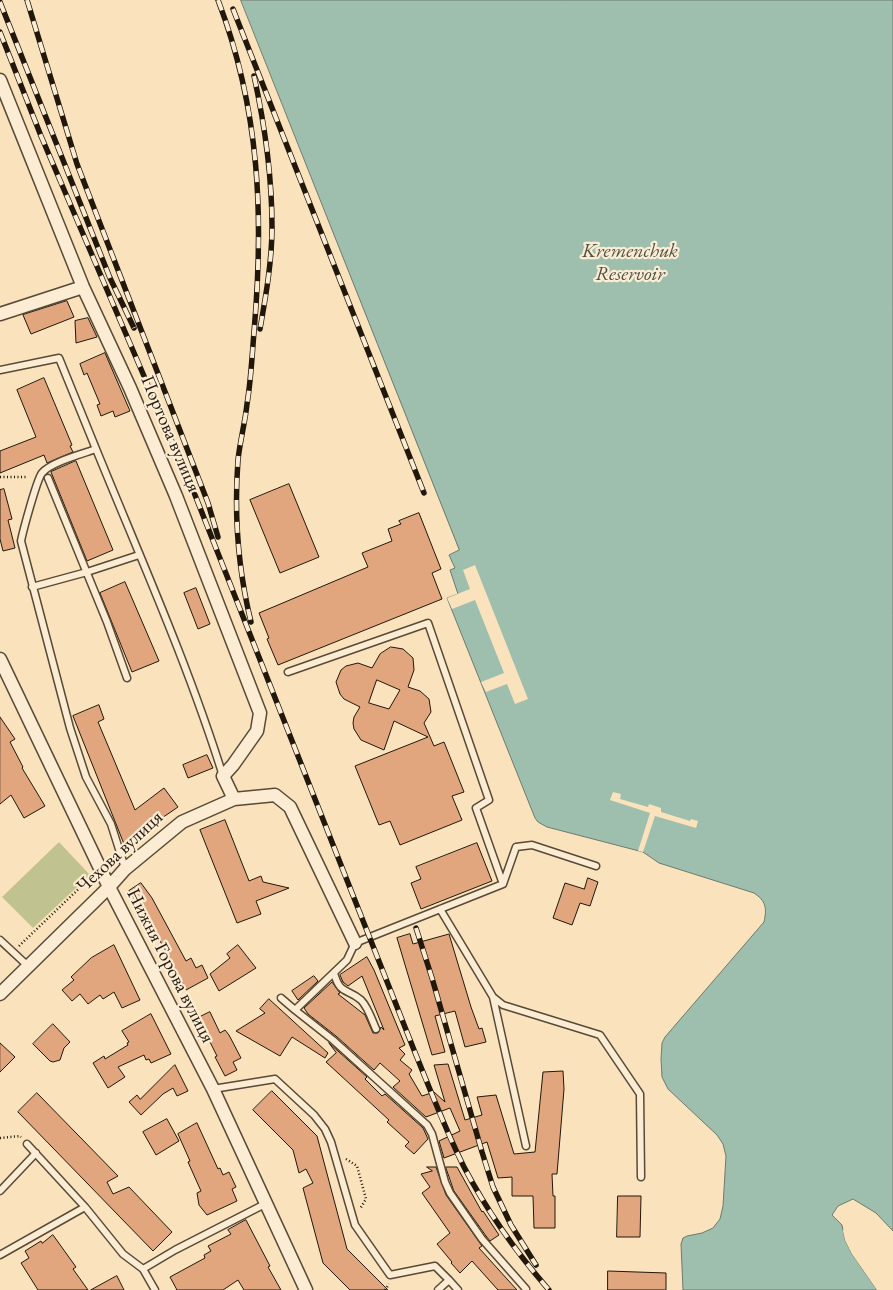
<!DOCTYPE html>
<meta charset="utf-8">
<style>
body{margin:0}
canvas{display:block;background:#fae2bc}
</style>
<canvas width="893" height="1290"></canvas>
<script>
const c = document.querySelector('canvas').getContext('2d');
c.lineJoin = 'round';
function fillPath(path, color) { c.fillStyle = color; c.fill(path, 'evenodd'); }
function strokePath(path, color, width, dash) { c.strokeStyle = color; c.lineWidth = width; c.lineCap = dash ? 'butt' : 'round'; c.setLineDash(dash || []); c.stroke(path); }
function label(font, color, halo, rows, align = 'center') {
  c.font = font + ' "EB Garamond",serif'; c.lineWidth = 4.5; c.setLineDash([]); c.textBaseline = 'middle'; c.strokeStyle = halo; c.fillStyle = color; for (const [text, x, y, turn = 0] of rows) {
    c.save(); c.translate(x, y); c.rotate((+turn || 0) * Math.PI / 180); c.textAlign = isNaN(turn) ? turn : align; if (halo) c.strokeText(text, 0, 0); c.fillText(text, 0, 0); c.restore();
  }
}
fillPath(new Path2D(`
 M 59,842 L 90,875 L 33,928 L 2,897 Z`), '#c0c38f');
const water = new Path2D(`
 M 241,0 L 893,0 L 893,1231 L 876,1213 L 853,1199 L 838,1206 L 832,1215 L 842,1225 L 845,1240 L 852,1254 L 877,1290 L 683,1290 L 681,1244 L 683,1238 L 687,1236 L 702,1233 L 713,1228 L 720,1219 L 723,1206 L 726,1156 L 723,1144 L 717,1135 L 668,1089 L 662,1077 L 661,1059 L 662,1043 L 665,1037 L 764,922 C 767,908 766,901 754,893 L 659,863 L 643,852 L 547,827 L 538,822 L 535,818 L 447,598 L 458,594 L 450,570 L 455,568 L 449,555 L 459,550 Z`);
fillPath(water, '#9ebeae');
strokePath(water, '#6c7b6d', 1);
fillPath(new Path2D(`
 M 475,565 L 528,699 L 515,704 L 507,684 L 486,692 L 481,682 L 504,673 L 475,600 L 452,609 L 447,598 L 470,589 L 463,570 Z
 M 613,792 L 621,794 L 620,799 L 648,807 L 649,804 L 661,808 L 661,812 L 690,821 L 691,819 L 698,821 L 696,828 L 655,816 L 643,852 L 638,851 L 650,813 L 610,800 Z
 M 845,1226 L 847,1240 L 855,1253 L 880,1290 L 877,1290 L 852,1254 L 845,1240 L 843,1231 Z`), '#fae2bc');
const building = new Path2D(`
 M 67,301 L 74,317 L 31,334 L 23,315 Z
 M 88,318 L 97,337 L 76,343 L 75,321 Z
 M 105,353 L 130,411 L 115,417 L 113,411 L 101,416 L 97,405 L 100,404 L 87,373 L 84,375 L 80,364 Z
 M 44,378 L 72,445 L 70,446 L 73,452 L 47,463 L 44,455 L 0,473 L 0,451 L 36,437 L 17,390 Z
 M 76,461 L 113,550 L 87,561 L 51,472 Z
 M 289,484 L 319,557 L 280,573 L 250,500 Z
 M 4,489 L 12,519 L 8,520 L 15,548 L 3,551 L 0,539 L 0,490 Z
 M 419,513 L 441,569 L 432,573 L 442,599 L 278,665 L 267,639 L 269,638 L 259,613 L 368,567 L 362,553 L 392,541 L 388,529 L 401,524 L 399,521 Z
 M 125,582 L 159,661 L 132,672 L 100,593 Z
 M 196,588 L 210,624 L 198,629 L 184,593 Z
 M 391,647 L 403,649 L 413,658 L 414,670 L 408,687 L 420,691 L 429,699 L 431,712 L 424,723 L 434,746 L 444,742 L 464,792 L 452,796 L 462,820 L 400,845 L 390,821 L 379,825 L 355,766 L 428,737 L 394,721 L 384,750 L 361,740 L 354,729 L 353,723 L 354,717 L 360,707 L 344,699 L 340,694 L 336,682 L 341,670 L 346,666 L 358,663 L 372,668 L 380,654 ZM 377,680 L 400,690 L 389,709 L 369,703 Z
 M 99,705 L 104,719 L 98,722 L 135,810 L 164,788 L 178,807 L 124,844 L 73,716 Z
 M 0,717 L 15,739 L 10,742 L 23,767 L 22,768 L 45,806 L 24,818 L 11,795 L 0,804 Z
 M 207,755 L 213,768 L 188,778 L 183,765 Z
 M 225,820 L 249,881 L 261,876 L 263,882 L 289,888 L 256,901 L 261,914 L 237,923 L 200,830 Z
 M 477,843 L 492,881 L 421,909 L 411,883 L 421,879 L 416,867 Z
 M 588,878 L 598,882 L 590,906 L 580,903 L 572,925 L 553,918 L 565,883 L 584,889 Z
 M 141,883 L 152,898 L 186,961 L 191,958 L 196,968 L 202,965 L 208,978 L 186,990 L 181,980 L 179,982 L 167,959 L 170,958 L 140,907 L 129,891 Z
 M 410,934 L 413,944 L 449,934 L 471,1007 L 479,1029 L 482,1028 L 486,1042 L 465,1047 L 455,1011 L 435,1016 L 445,1052 L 432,1055 L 397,938 Z
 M 114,945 L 140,1000 L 122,1008 L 114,992 L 103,999 L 100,995 L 88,1004 L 80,994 L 72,1001 L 62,990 L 74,980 L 71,977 L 91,958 Z
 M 238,945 L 256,968 L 219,991 L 210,974 L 230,958 L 227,954 Z
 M 367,957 L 374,970 L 405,1045 L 399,1048 L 405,1054 L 400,1060 L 412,1070 L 409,1074 L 422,1096 L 434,1092 L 445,1102 L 434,1065 L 448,1064 L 465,1120 L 482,1115 L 477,1097 L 496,1095 L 514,1154 L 535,1152 L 543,1072 L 563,1071 L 564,1089 L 557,1174 L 552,1174 L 553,1196 L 555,1196 L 555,1228 L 534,1228 L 533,1196 L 512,1196 L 512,1177 L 498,1178 L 487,1142 L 444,1158 L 439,1141 L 460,1131 L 450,1108 L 426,1117 L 393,1087 L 400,1081 L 380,1063 L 374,1070 L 336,1036 L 308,1014 L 304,1008 L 332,982 L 340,993 L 338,994 L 365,1015 L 373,1033 L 378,1033 L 381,1027 L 384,1030 L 362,976 L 348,986 L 343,982 L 340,975 Z
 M 314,976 L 318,981 L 298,1000 L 292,991 Z
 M 269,999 L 328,1053 L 325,1058 L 292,1037 L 280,1056 L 236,1031 L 265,1013 L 260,1009 Z
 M 210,1012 L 220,1033 L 225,1030 L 229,1035 L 241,1058 L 233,1062 L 237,1070 L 225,1076 L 215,1057 L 217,1056 L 198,1018 Z
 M 151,1014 L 171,1054 L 151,1063 L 149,1059 L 146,1060 L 144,1055 L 118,1067 L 125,1077 L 108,1088 L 93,1063 L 104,1056 L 105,1059 L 128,1045 L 127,1043 L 129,1042 L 122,1031 Z
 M 53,1024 L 70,1042 L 64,1048 L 60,1060 L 53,1062 L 50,1061 L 33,1044 Z
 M 0,1043 L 15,1057 L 0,1072 Z
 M 329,1043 L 367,1077 L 365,1079 L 382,1096 L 385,1094 L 423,1128 L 428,1139 L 414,1154 L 405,1146 L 409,1142 L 387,1122 L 389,1120 L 326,1062 L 336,1053 Z
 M 175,1065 L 188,1091 L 177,1096 L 173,1088 L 163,1094 L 141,1115 L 129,1102 L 137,1095 L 140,1099 Z
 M 272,1091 L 317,1136 L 347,1249 L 388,1290 L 350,1290 L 323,1263 L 303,1188 L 313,1183 L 306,1169 L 299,1173 L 293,1150 L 253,1110 Z
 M 37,1093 L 118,1176 L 107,1182 L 113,1194 L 129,1187 L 172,1232 L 153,1251 L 18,1112 Z
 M 167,1119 L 179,1141 L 156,1155 L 143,1132 Z
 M 197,1123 L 218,1169 L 220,1168 L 223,1175 L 229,1172 L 236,1187 L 232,1189 L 237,1201 L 207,1215 L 199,1205 L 197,1193 L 201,1191 L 188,1162 L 190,1161 L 178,1134 Z
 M 427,1167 L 436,1167 L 446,1195 L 482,1246 L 479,1248 L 517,1290 L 498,1290 L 472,1261 L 460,1273 L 451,1263 L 452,1262 L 437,1244 L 450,1233 L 422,1193 L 430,1187 L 421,1174 L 432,1171 Z
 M 446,1167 L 457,1167 L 482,1212 L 483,1211 L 499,1235 L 490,1241 L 486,1236 L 454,1191 Z
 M 618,1196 L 641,1196 L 640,1237 L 617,1237 Z
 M 246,1220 L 270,1266 L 268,1267 L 281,1290 L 244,1290 L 238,1280 L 223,1290 L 177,1290 L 170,1277 L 205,1258 L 204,1255 L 211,1251 L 208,1246 L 231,1234 L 228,1230 Z
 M 53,1235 L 76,1267 L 73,1269 L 88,1290 L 38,1290 L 21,1263 L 29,1258 L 25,1251 L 41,1241 L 42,1243 Z
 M 608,1271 L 666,1273 L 666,1290 L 608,1290 Z
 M 117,1276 L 124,1290 L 91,1290 Z`);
fillPath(building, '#e2a67f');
strokePath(building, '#21170b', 1);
const service = new Path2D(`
 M 0,370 L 59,358 L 96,449
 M 48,478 L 107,622 L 127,678
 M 32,587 L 87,572 L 139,555
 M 288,672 L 428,623 L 489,800 L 476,808 L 503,884
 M 125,868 L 111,824 L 86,777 L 70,728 L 21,541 C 23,531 37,479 42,473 C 51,462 82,454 96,449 C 140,557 188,664 223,776
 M 440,909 L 493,997 L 503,1005 L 600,1035 L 640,1094 L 641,1177
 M 0,940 L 28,966
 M 334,973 C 340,995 347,988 361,1000 C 368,1007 372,1020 376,1029
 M 493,997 L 526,1146
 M 281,998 L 295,1010
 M 213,1089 L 275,1079 L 314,1115 L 325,1129 L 331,1142 L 355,1225 L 390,1275 L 435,1266 L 449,1280
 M 27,1144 L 85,1207 L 123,1254 L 143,1269
 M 0,1191 L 36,1153
 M 0,1255 L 85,1207
 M 526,1289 L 482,1239 L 450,1193 L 445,1182 L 432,1134 L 427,1125 L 333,1040 L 295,1010 L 347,960 L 355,943 L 503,884 L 516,847 L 532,845 L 596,866
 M 155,1290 L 143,1269 L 175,1250 L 265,1204
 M 438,1290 L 449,1280 L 458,1290`);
const minor = new Path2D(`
 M 0,80 L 83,287 L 130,388 L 176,496 L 260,713 L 257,731 L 233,765 L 223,776 L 234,799
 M 0,314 L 83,287
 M 0,659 L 109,887 L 213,1089 L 306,1290
 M 0,994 L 109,887 L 125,869 L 182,822 L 234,799 L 275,795 L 290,807 L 355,943`);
strokePath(service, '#574a37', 9);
strokePath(minor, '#574a37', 15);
strokePath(new Path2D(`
 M 0,477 L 28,477
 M 19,946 L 91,877
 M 0,1138 L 20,1136 L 21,1137
 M 346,1159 L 357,1166 L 366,1199 L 360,1209
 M 385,1290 L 389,1284`), '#21170b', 2.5, [1, 2.5]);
strokePath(service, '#fcecd3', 6);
strokePath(minor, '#fcecd3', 12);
const rail = new Path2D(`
 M 27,0 L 77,164 L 208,503 L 218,537
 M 218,0 C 260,110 264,216 254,332 C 252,356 251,380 247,404 C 245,423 240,441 238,460 C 234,514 238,569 251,622
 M 0,2 L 110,278 L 134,328
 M 233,9 L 424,493
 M 0,32 L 41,136 L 195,495 L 414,1050 C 430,1089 445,1129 464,1167 C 487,1211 516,1252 549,1290
 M 254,76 C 265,126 272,176 272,227 C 272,261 266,295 260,329
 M 416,928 L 432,978 L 482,1152 L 493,1187 L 511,1225 L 536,1265`);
strokePath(rail, '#21170b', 5.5);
strokePath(rail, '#fcecd3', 4, [11]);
label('19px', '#21170b', '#fcecd3', [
 ["Портова вулиця",170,434,67],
 ["Чехова вулиця",120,852,-43],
 ["Нижня Горова вулиця",170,966,63]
]);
label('italic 20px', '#4d5144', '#fcecd3', [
 ["Kremenchuk",630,252],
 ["Reservoir",630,275]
]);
</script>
